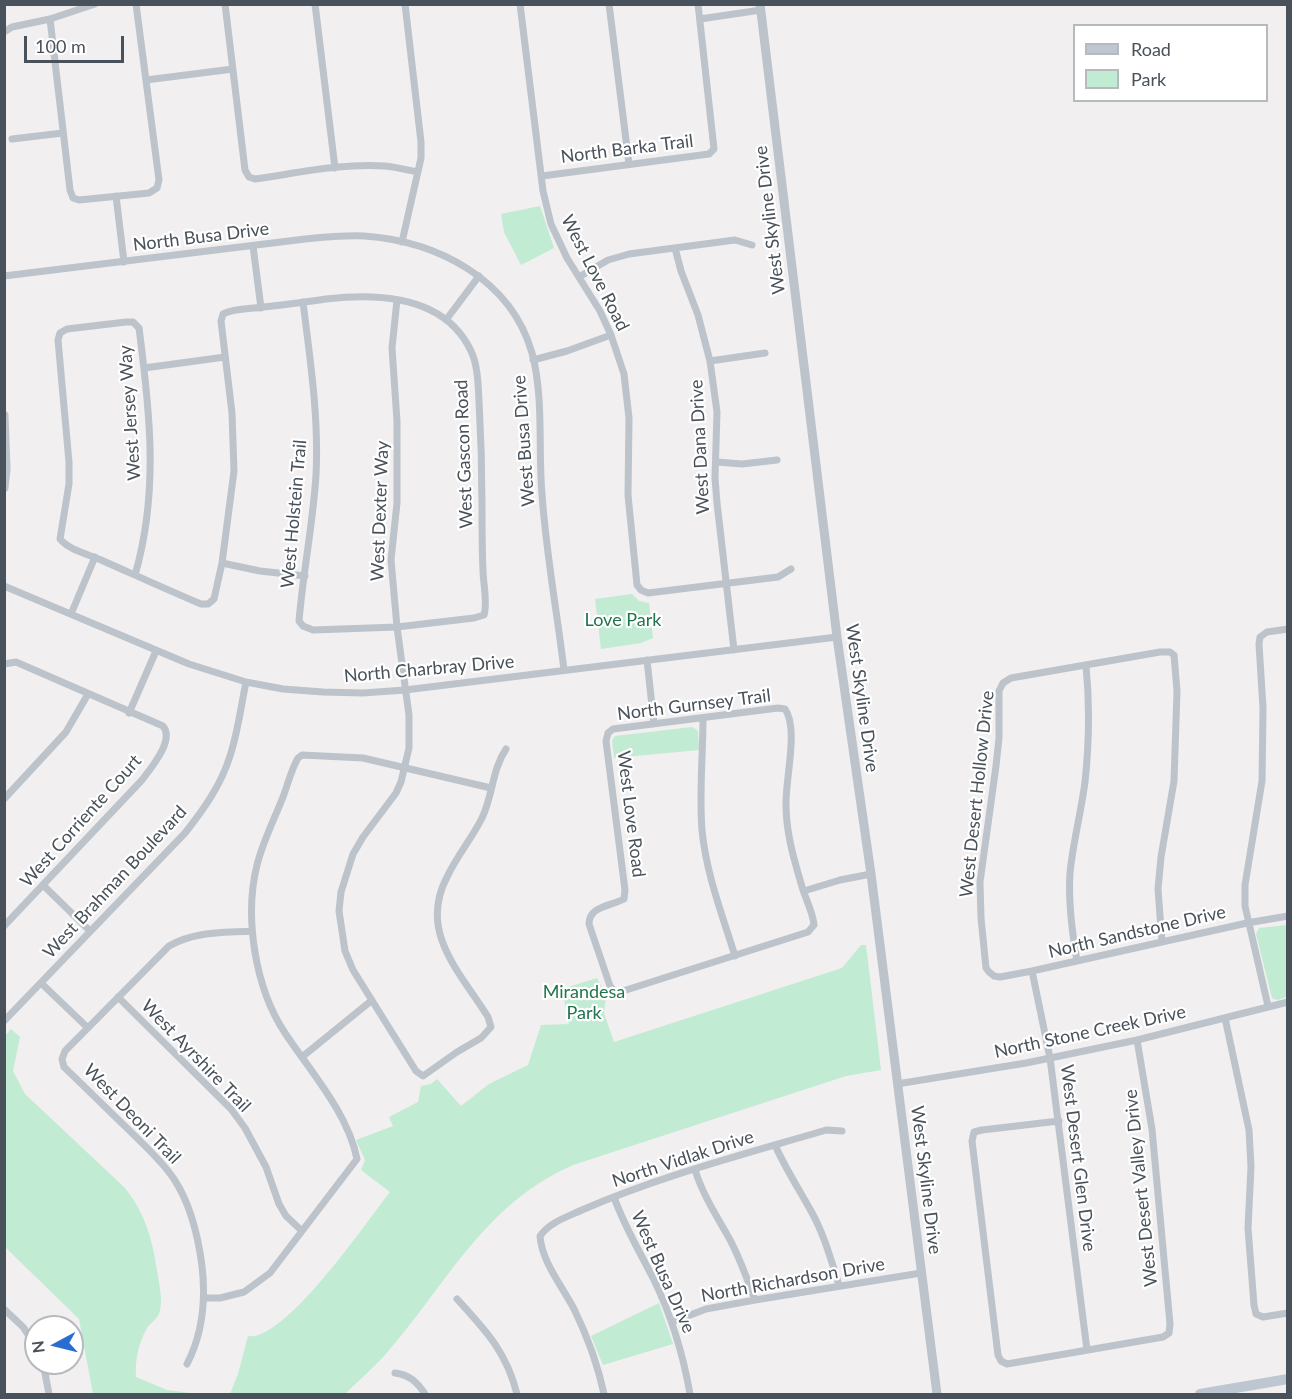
<!DOCTYPE html>
<style>
body{margin:0}
#map{position:relative;width:1292px;height:1399px;overflow:hidden;background:#f1efef;font-family:Lato,sans-serif}
canvas{display:block}
.frame{position:absolute;inset:0;border:6px solid #49515a;pointer-events:none}
.legend{position:absolute;left:1073px;top:24px;width:195px;height:78px;box-sizing:border-box;background:#fff;border:2px solid #b6b9bd;margin:0;padding:8px 10px;list-style:none;font-size:18px;color:#49515a}
.legend li{display:flex;align-items:center;gap:12px;height:30px}
.legend b{width:30px;border:2px solid #b6b9bd}
.north{position:absolute;left:24px;top:1315px;width:60px;height:60px;box-sizing:border-box;background:#fff;border:2px solid #b6b9bd;border-radius:50%;rotate:263deg;font-size:16px;font-weight:700;line-height:24px;text-align:center;color:#49515a}
.north::after{content:'';display:block;margin:auto;width:21px;height:27px;background:#2a6dd0;clip-path:polygon(50% 0,100% 100%,50% 72%,0 100%)}
.scale{position:absolute;left:24px;top:36px;width:100px;height:27px;box-sizing:border-box;border:3px solid #49515a;border-top:0;padding-left:8px;font-size:18px;line-height:21px;white-space:nowrap;color:#49515a;-webkit-text-stroke:4px #fff;paint-order:stroke}
</style>
<div id="map">
<canvas width="1292" height="1399"></canvas>
<div class="frame"></div>
<ul class="legend">
<li><b style="height:8px;background:#bec7d1"></b>Road</li>
<li><b style="height:16px;background:#c1ebd3"></b>Park</li>
</ul>
<div class="north">N</div>
<div class="scale">100 m</div>
</div>
<script>
const c = document.querySelector('canvas').getContext('2d');
c.lineJoin = 'round';
function fillPath(path, color) { c.fillStyle = color; c.fill(path, 'evenodd'); }
function strokePath(path, color, width, dash) { c.strokeStyle = color; c.lineWidth = width; c.lineCap = dash ? 'butt' : 'round'; c.setLineDash(dash || []); c.stroke(path); }
function label(font, color, halo, rows, align = 'center') {
  c.font = font + ' Lato,sans-serif'; c.lineWidth = 4.5; c.setLineDash([]); c.textBaseline = 'middle'; c.strokeStyle = halo; c.fillStyle = color; for (const [text, x, y, turn = 0] of rows) {
    c.save(); c.translate(x, y); c.rotate((+turn || 0) * Math.PI / 180); c.textAlign = isNaN(turn) ? turn : align; if (halo) c.strokeText(text, 0, 0); c.fillText(text, 0, 0); c.restore();
  }
}
fillPath(new Path2D(`
 M 540,206 L 554,248 L 521,265 L 504,232 L 501,214 Z
 M 632,594 L 639,601 L 649,603 L 653,638 L 641,643 L 601,649 L 595,599 Z
 M 692,727 L 698,731 L 699,750 L 614,758 L 612,740 L 615,736 Z
 M 1287,925 L 1287,997 L 1277,1000 L 1272,998 L 1256,934 L 1259,928 Z
 M 861,945 L 866,945 L 881,1070 L 846,1076 L 573,1165 C 486,1203 449,1280 390,1349 C 377,1365 360,1379 345,1394 L 230,1394 L 238,1374 L 248,1336 C 285,1342 367,1221 390,1192 L 361,1170 L 365,1160 L 356,1140 L 393,1126 L 389,1117 L 418,1102 L 421,1086 L 431,1084 L 437,1079 L 461,1106 L 489,1084 L 528,1065 L 541,1025 L 569,1024 L 562,989 L 597,978 L 606,996 L 604,1013 L 614,1042 L 842,968 Z
 M 11,1029 L 20,1037 L 13,1071 L 25,1094 L 124,1187 C 147,1215 153,1243 158,1277 C 160,1288 163,1303 159,1314 C 157,1319 150,1323 147,1328 C 138,1344 135,1360 136,1377 L 167,1390 L 198,1394 L 93,1394 L 79,1319 L 5,1247 L 4,1037 Z
 M 659,1303 L 673,1344 L 603,1365 L 591,1336 Z`), '#c1ebd3');
strokePath(new Path2D(`
 M 225,4 L 245,170 L 249,177 L 255,179 C 298,173 342,163 385,166 C 396,167 407,170 417,172
 M 315,4 L 335,168
 M 520,4 L 543,191 L 551,224 L 567,258 L 600,311 L 611,335 L 624,374 L 629,418 L 628,495 L 637,585 L 641,590 L 648,593 L 778,577 L 791,569
 M 609,4 L 629,164
 M 50,19 L 70,190 L 73,198 L 79,200 L 149,193 L 157,188 L 159,180 L 136,4
 M 700,19 L 761,10
 M 4,32 L 12,27 L 50,19 L 95,4
 M 146,80 L 233,69
 M 12,139 L 63,133
 M 542,176 L 709,154 L 714,149 L 698,4
 M 116,196 L 124,262
 M 402,242 L 421,158 L 421,142 L 405,4
 M 253,246 L 261,308
 M 675,248 L 681,271 L 698,315 L 710,361 L 717,412 L 715,478 L 717,503 L 734,650
 M 4,276 L 305,239 C 325,237 345,235 364,236 C 437,241 511,279 532,353 C 544,397 538,449 542,494 C 546,553 557,612 564,670
 M 579,277 L 608,260 L 629,254 L 735,240 L 752,245
 M 397,300 L 392,348 L 397,421 L 397,503 L 391,560 L 397,627 L 409,715 L 409,748 L 401,782 L 396,793 L 363,837 L 353,854 L 341,892 L 339,911 L 345,951 L 353,970 L 416,1071 L 423,1076 L 457,1052 L 481,1038 L 491,1027 L 488,1017 C 460,972 418,932 447,877 C 457,856 472,838 482,818 C 493,795 492,770 506,749
 M 446,320 L 479,276
 M 533,360 L 567,351 L 611,335
 M 710,361 L 765,353
 M 144,368 L 225,357
 M 717,462 L 742,464 L 777,460
 M 222,563 L 260,571 L 305,576
 M 135,575 C 159,492 150,412 139,328 L 133,322 L 126,322 L 67,329 L 60,333 L 58,340 L 69,462 L 69,484 L 60,539 C 69,550 88,554 101,560 C 135,575 168,590 201,604 L 208,604 L 214,599 L 222,563 L 234,471 L 232,413 L 221,321 L 223,314 C 235,308 250,309 263,307 C 284,305 305,302 326,299 C 378,293 445,296 471,351 C 478,366 478,384 479,401 C 481,436 482,471 482,506 C 482,527 482,548 483,570 C 483,584 488,601 484,615 L 474,618 L 397,627 L 313,630 L 303,626 L 299,621 C 303,572 313,524 316,475 C 319,417 310,359 303,302
 M 4,586 L 189,664 L 246,682 L 283,689 L 323,692 L 363,693 L 405,690 L 837,637
 M 71,614 L 95,557
 M 647,660 L 654,724
 M 4,664 L 16,662 L 163,726 C 175,740 151,768 142,780 L 4,926
 M 778,708 L 785,709 C 799,728 785,781 786,805 C 786,834 795,863 803,890 C 807,902 813,913 814,925 L 808,932 L 623,991 L 615,992 L 610,986 L 589,924 C 589,906 611,906 624,899 L 625,890 L 606,741 L 608,733 L 613,729 Z
 M 129,713 L 156,651
 M 703,718 C 703,755 699,793 702,830 C 706,873 722,914 735,956
 M 4,799 L 66,732 L 88,694
 M 44,886 L 90,931
 M 804,891 L 840,880 L 871,874
 M 1162,942 L 1158,889 L 1161,857 L 1174,781 L 1177,691 L 1174,655 L 1170,652 L 1160,652 L 1011,678 L 1003,683 L 999,691 L 999,738 L 996,766 L 980,882 L 981,918 L 986,968 L 989,972 L 994,976 L 1000,977 L 1032,971 L 1247,923 L 1288,916
 M 1077,961 C 1072,932 1068,903 1070,873 C 1073,842 1081,813 1085,782 C 1089,744 1090,705 1086,666
 M 1032,971 L 1050,1058 L 1087,1350
 M 41,983 L 88,1028
 M 118,997 L 231,1109 L 245,1128 L 266,1167 L 279,1204 L 286,1216 L 302,1231
 M 1268,1006 L 1245,906 L 1245,885 L 1262,781 L 1263,708 L 1259,644 L 1260,637 L 1267,632 L 1288,629
 M 1225,1018 L 1249,1130 L 1251,1167 L 1248,1228 L 1254,1305 L 1256,1314 L 1263,1317 L 1288,1313
 M 4,1021 L 185,833 C 204,809 221,785 230,756 C 238,732 241,706 246,682
 M 302,1057 L 371,1001
 M 897,1084 L 1026,1063 L 1137,1040 L 1288,1002
 M 1059,1121 L 982,1130 L 974,1132 L 972,1141 L 998,1355 L 1001,1361 L 1007,1364 L 1163,1337 L 1169,1333 L 1170,1324 L 1152,1129 L 1137,1040
 M 775,1145 C 785,1168 799,1189 811,1211 C 824,1234 831,1260 839,1285
 M 695,1170 C 703,1195 716,1215 729,1238 C 740,1258 747,1279 755,1300
 M 614,1197 C 624,1226 640,1252 654,1280 C 672,1317 683,1354 690,1394
 M 204,1298 L 220,1298 L 244,1292 L 270,1273 L 357,1159 C 348,1113 310,1071 285,1033 C 255,988 244,917 257,865 C 263,841 274,820 283,797 C 288,784 291,770 298,758 L 302,755 L 363,758 L 491,788
 M 457,1299 C 486,1331 506,1351 517,1394
 M 4,1309 L 23,1327 L 36,1346
 M 672,1322 L 706,1309 L 755,1300 L 921,1273
 M 43,1363 L 49,1394
 M 187,1364 C 203,1333 206,1300 202,1266 C 198,1235 191,1205 174,1179 C 162,1161 145,1146 130,1131 C 108,1110 86,1088 64,1067 L 62,1059 L 65,1051 L 169,946 C 195,931 223,933 252,931
 M 395,1373 C 410,1375 417,1382 425,1394
 M 604,1394 C 598,1366 588,1338 575,1311 C 563,1287 542,1263 540,1236 C 550,1222 567,1217 582,1210 C 660,1176 745,1154 826,1130 L 842,1131`), '#bcc3ca', 7);
strokePath(new Path2D(`
 M 760,4 L 837,637 L 871,874 L 937,1394
 M 4,415 L 6,469 L 4,488`), '#bcc3ca', 9);
strokePath(new Path2D(`
 M 1200,1394 L 1288,1379`), '#bec7d1', 10);
label('18px', '#49515a', '#fff', [
 ["North Barka Trail",627,149,-7],
 ["West Skyline Drive",770,220,-97],
 ["North Busa Drive",201,237,-7],
 ["West Love Road",595,273,63],
 ["West Jersey Way",130,413,-94],
 ["West Busa Drive",524,441,-94],
 ["West Dana Drive",700,447,-93],
 ["West Gascon Road",464,454,-92],
 ["West Dexter Way",380,511,-88],
 ["West Holstein Trail",294,514,-85],
 ["North Charbray Drive",429,669,-5],
 ["West Skyline Drive",862,698,82],
 ["North Gurnsey Trail",694,705,-7],
 ["West Desert Hollow Drive",977,794,-84],
 ["West Love Road",631,814,83],
 ["West Corriente Court",81,821,-48],
 ["West Brahman Boulevard",115,882,-47],
 ["North Sandstone Drive",1137,932,-13],
 ["North Stone Creek Drive",1090,1032,-12],
 ["West Ayrshire Trail",196,1056,46],
 ["West Deoni Trail",132,1114,46],
 ["West Desert Glen Drive",1078,1158,83],
 ["North Vidlak Drive",683,1159,-18],
 ["West Skyline Drive",926,1180,83],
 ["West Desert Valley Drive",1141,1188,-96],
 ["West Busa Drive",663,1272,66],
 ["North Richardson Drive",793,1280,-10]
]);
label('18px', '#20754d', '#fff', [
 ["Love Park",623,620],
 ["Mirandesa",584,992],
 ["Park",584,1013]
]);
</script>
